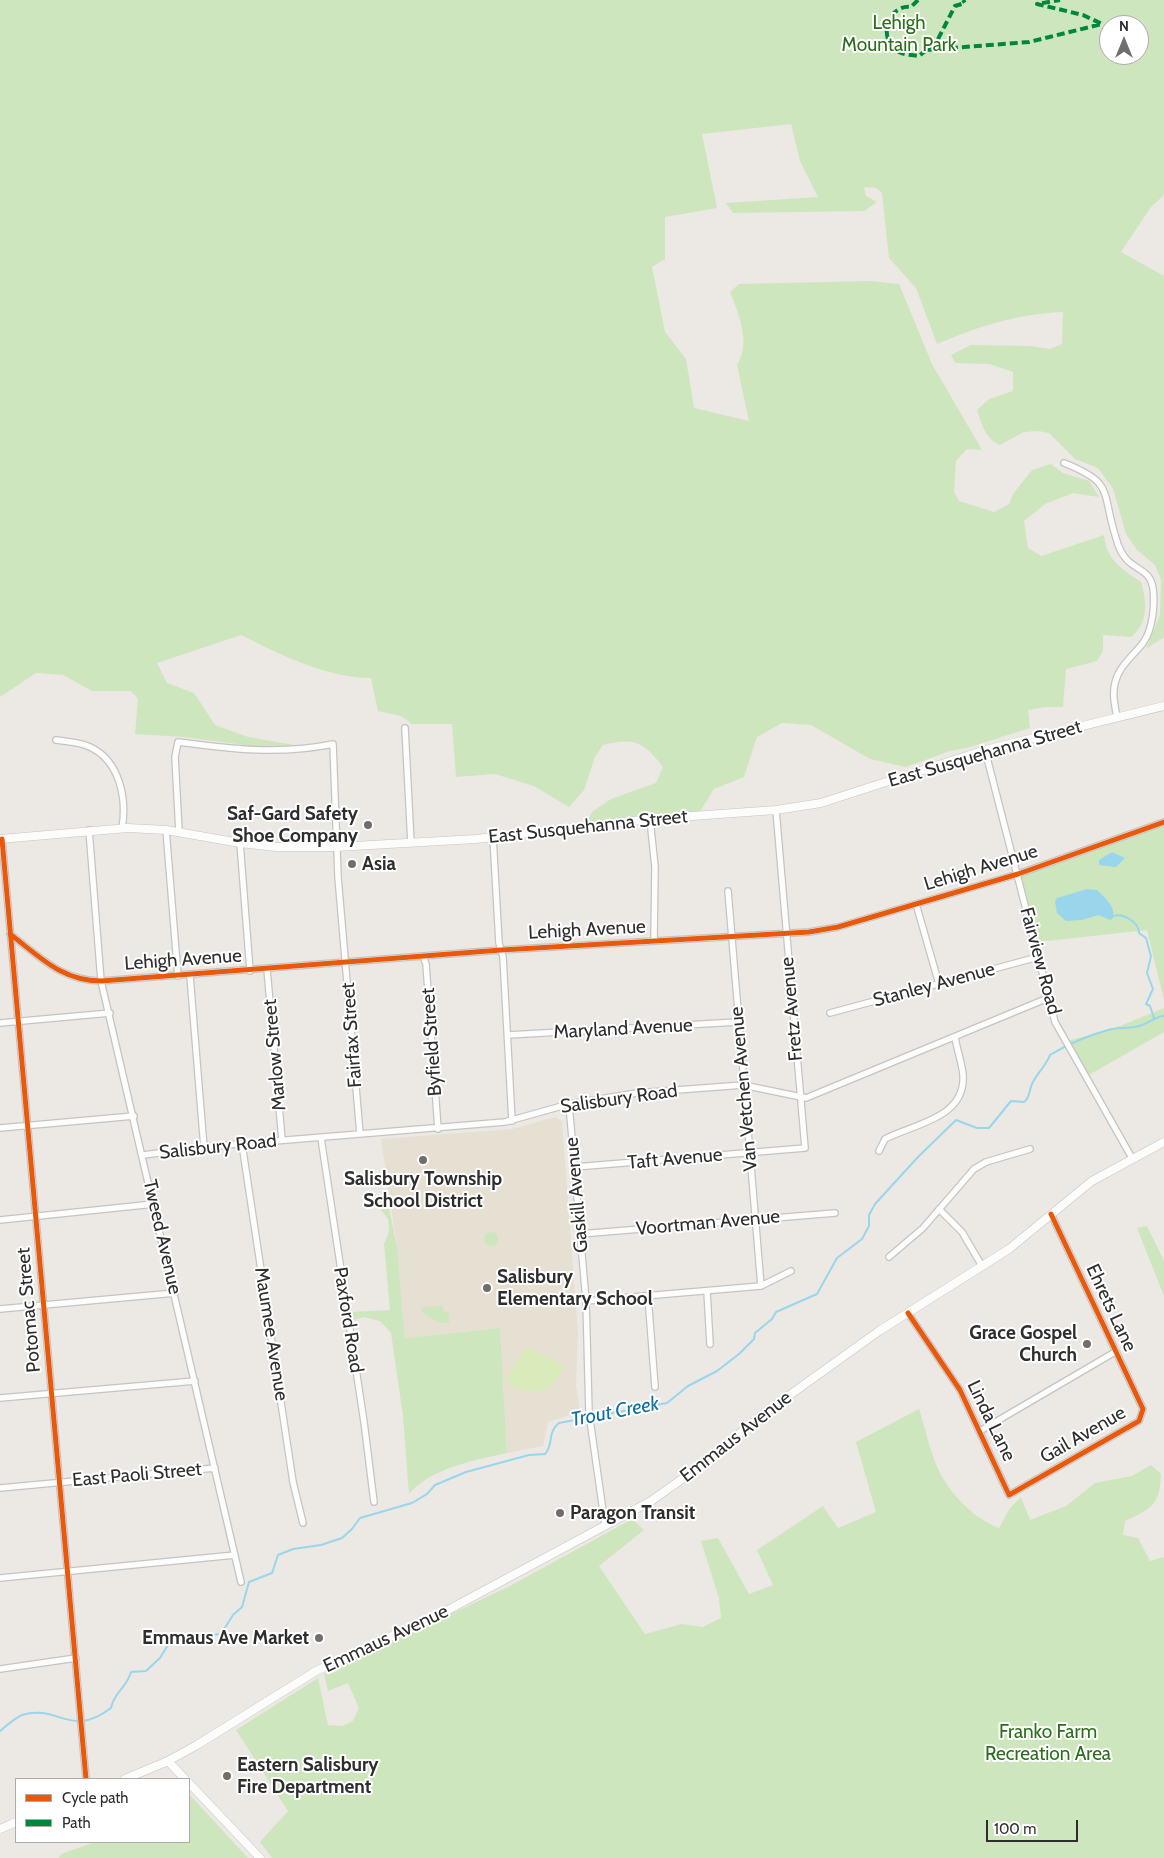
<!DOCTYPE html>
<style>
body{margin:0}
#map{position:relative;width:1164px;height:1858px;overflow:hidden;background:#ece8e4;font-family:Cabin,sans-serif}
canvas{display:block}
.legend{position:absolute;left:15px;top:1778px;width:175px;height:65px;box-sizing:border-box;background:#fff;border:1px solid #ababab;margin:0;padding:6px 9px;list-style:none;font-size:15px;color:#2e2e2e}
.legend li{display:flex;align-items:center;gap:10px;height:25px}
.legend b{width:25px;border:1px solid #ababab}
.north{position:absolute;left:1099px;top:15px;width:50px;height:50px;box-sizing:border-box;background:#fff;border:1px solid #ababab;border-radius:50%;rotate:0deg;font-size:14px;font-weight:700;line-height:20px;text-align:center;color:#2e2e2e}
.north::after{content:'';display:block;margin:auto;width:18px;height:22px;background:#706f6e;clip-path:polygon(50% 0,100% 100%,50% 72%,0 100%)}
.scale{position:absolute;left:986px;top:1820px;width:92px;height:22px;box-sizing:border-box;border:2px solid #2e2e2e;border-top:0;padding-left:6px;font-size:15px;line-height:18px;white-space:nowrap;color:#2e2e2e;-webkit-text-stroke:4px #fff;paint-order:stroke}
</style>
<div id="map">
<canvas width="1164" height="1858"></canvas>
<ul class="legend">
<li><b style="height:6px;background:#e8590c"></b>Cycle path</li>
<li><b style="height:6px;background:#00873e"></b>Path</li>
</ul>
<div class="north">N</div>
<div class="scale">100 m</div>
</div>
<script>
const c = document.querySelector('canvas').getContext('2d');
c.lineJoin = 'round';
function fillPath(path, color) { c.fillStyle = color; c.fill(path, 'evenodd'); }
function strokePath(path, color, width, dash) { c.strokeStyle = color; c.lineWidth = width; c.lineCap = dash ? 'butt' : 'round'; c.setLineDash(dash || []); c.stroke(path); }
function label(font, color, halo, rows, align = 'center') {
  c.font = font + ' Cabin,sans-serif'; c.lineWidth = 4; c.setLineDash([]); c.textBaseline = 'middle'; c.strokeStyle = halo; c.fillStyle = color; for (const [text, x, y, turn = 0] of rows) {
    c.save(); c.translate(x, y); c.rotate((+turn || 0) * Math.PI / 180); c.textAlign = isNaN(turn) ? turn : align; if (halo) c.strokeText(text, 0, 0); c.fillText(text, 0, 0); c.restore();
  }
}
fillPath(new Path2D(`
 M 555,1117 L 562,1121 L 578,1333 L 576,1386 L 580,1412 L 548,1422 L 543,1446 L 507,1453 L 500,1328 L 405,1338 L 397,1247 L 381,1139 L 512,1129 Z`), '#e6e0d3');
fillPath(new Path2D(`
 M 0,0 L 1164,0 L 1164,195 L 1151,207 L 1121,252 L 1164,276 L 1164,637 L 1146,649 L 1160,615 L 1161,580 L 1155,565 L 1137,550 L 1126,534 L 1113,489 L 1098,468 L 1075,459 L 1049,433 L 1039,431 L 1024,432 L 1000,445 C 985,438 982,425 977,410 L 989,399 L 1013,391 L 1013,372 L 989,364 L 955,363 L 951,355 L 971,345 L 1030,346 L 1050,349 L 1062,344 L 1063,312 C 1016,314 980,326 937,344 L 916,288 L 889,258 L 882,193 L 876,188 L 864,187 L 866,196 L 877,202 L 864,211 L 733,213 L 726,203 L 818,197 L 800,161 L 791,124 L 702,134 L 717,208 L 665,217 L 665,259 L 652,267 L 665,332 L 686,359 L 694,408 L 749,421 L 737,365 C 751,343 739,314 730,292 L 739,284 L 870,281 L 899,284 L 932,364 L 982,450 L 967,449 L 956,461 L 954,492 L 959,501 L 994,512 L 1009,504 L 1013,494 L 1032,470 L 1051,464 L 1063,473 L 1089,481 L 1099,497 L 1073,493 L 1045,504 L 1024,521 L 1028,548 L 1041,556 L 1104,535 C 1106,560 1122,569 1141,582 C 1147,603 1149,622 1131,637 L 1103,635 L 1103,651 L 1097,661 L 1066,669 L 1063,707 L 1046,707 L 1028,710 L 1030,728 L 967,748 L 950,751 L 906,767 L 870,759 L 811,725 L 782,723 L 757,737 L 744,777 L 714,789 L 698,815 L 585,825 L 593,811 L 611,799 L 656,783 L 663,767 C 644,742 634,737 603,745 L 595,757 L 584,790 L 569,807 L 534,786 L 495,774 L 456,777 L 452,724 L 412,724 L 401,716 L 378,711 L 371,678 C 327,678 281,655 241,635 L 157,663 L 167,683 L 194,693 L 215,725 L 248,737 L 294,745 L 275,749 L 184,737 L 135,734 L 138,699 L 131,691 L 92,691 L 63,675 L 36,673 L 0,697 ZM 1109,25 L 1139,25 L 1139,55 L 1109,55 Z
 M 1164,826 L 1164,1000 L 1147,930 L 1038,942 L 1021,875 Z
 M 1164,1008 L 1164,1032 L 1089,1075 L 1068,1041 L 1120,1026 Z
 M 388,1203 L 397,1247 L 405,1338 L 500,1328 L 507,1453 C 475,1460 431,1468 409,1494 L 403,1416 L 391,1333 L 380,1321 L 363,1317 L 351,1321 L 351,1312 L 390,1310 L 384,1244 L 389,1232 L 388,1219 L 381,1210 Z
 M 1147,1226 L 1164,1261 L 1164,1296 L 1137,1228 Z
 M484 1239a7 7 0 1 1 14 0a7 7 0 1 1-14 0Z
 M 443,1305 L 443,1312 L 449,1313 L 449,1323 L 439,1323 L 421,1311 L 422,1308 Z
 M 919,1409 C 926,1430 930,1453 940,1473 C 952,1496 975,1519 999,1528 L 1010,1508 L 1021,1497 L 1030,1520 L 1066,1506 L 1095,1483 L 1132,1476 L 1151,1465 L 1161,1474 C 1160,1504 1152,1509 1125,1521 L 1123,1535 L 1138,1538 L 1150,1561 L 1164,1557 L 1164,1858 L 272,1858 L 260,1842 L 288,1811 L 236,1730 L 318,1678 L 328,1725 L 342,1726 L 353,1721 L 359,1708 L 348,1683 L 328,1691 L 324,1674 L 510,1586 L 632,1519 L 644,1530 L 599,1566 L 645,1634 L 682,1624 L 703,1627 L 721,1618 L 719,1598 L 701,1541 L 718,1538 L 749,1594 L 773,1585 L 757,1550 L 823,1506 L 838,1528 L 876,1512 L 856,1442 Z
 M 189,1794 L 248,1858 L 59,1858 L 61,1854 L 95,1842 L 189,1842 Z`), '#cee6be');
fillPath(new Path2D(`
 M 526,1347 L 565,1366 L 553,1384 L 543,1392 L 516,1389 L 505,1380 Z`), '#d9eabb');
fillPath(new Path2D(`
 M 1112,852 L 1125,858 L 1116,867 L 1099,865 L 1099,860 Z
 M 1087,889 L 1097,890 C 1106,899 1115,905 1113,918 L 1110,920 L 1099,915 L 1082,920 L 1066,921 L 1057,913 L 1055,902 L 1057,898 Z`), '#99d6ec');
strokePath(new Path2D(`
 M 1113,916 C 1123,913 1139,922 1139,933 L 1146,938 L 1151,956 L 1147,973 L 1153,989 L 1146,1004 L 1150,1006 L 1154,1018
 M 0,1731 C 6,1726 15,1718 22,1715 C 59,1704 70,1739 111,1708 C 114,1692 126,1689 131,1672 L 146,1671 L 160,1658 L 168,1645 L 197,1636 L 221,1634 L 233,1615 L 242,1607 L 249,1582 L 272,1573 L 278,1555 L 293,1549 L 321,1545 L 342,1538 L 352,1529 L 360,1518 L 412,1503 L 427,1494 L 435,1485 L 466,1472 L 529,1455 L 545,1454 C 554,1444 547,1432 559,1423 L 667,1403 L 688,1386 L 717,1371 L 739,1354 L 754,1339 L 755,1333 L 772,1319 L 776,1312 L 817,1294 L 837,1258 L 862,1239 L 869,1226 L 869,1215 L 875,1204 L 918,1157 L 956,1120 L 977,1128 L 989,1128 L 1011,1101 L 1024,1102 C 1030,1098 1029,1090 1032,1084 C 1037,1073 1046,1066 1050,1055 C 1068,1044 1087,1036 1108,1030 C 1118,1027 1129,1029 1139,1026 C 1148,1024 1156,1016 1164,1016`), '#99d6ec', 2);
const street = new Path2D(`
 M 1064,463 C 1115,483 1101,491 1116,538 C 1118,546 1122,555 1128,561 C 1139,571 1150,571 1153,588 C 1155,605 1153,629 1143,643 C 1132,657 1119,666 1115,683 C 1112,695 1115,706 1117,717
 M 405,728 L 411,843
 M 56,740 C 68,742 79,742 90,747 C 120,761 127,799 122,828
 M 985,750 L 1055,1022 L 1132,1158
 M 650,819 L 655,867 L 654,941
 M 89,830 L 101,981 L 241,1582
 M 166,830 L 178,976
 M 179,832 L 175,757 L 178,742 C 231,749 280,755 333,744 L 338,877 L 360,1134
 M 493,837 L 499,943 L 503,957 L 512,1121
 M 2,839 L 86,1779
 M 240,843 L 250,971
 M 728,891 L 761,1286
 M 916,904 L 939,984
 M 10,934 C 40,957 62,981 101,981 L 501,950 L 809,932 L 838,927 L 1018,874 L 1164,822
 M 423,956 L 426,964 L 438,1129
 M 267,969 L 282,1140
 M 190,976 L 204,1148
 M 830,1013 L 1038,957
 M 0,1023 L 110,1013
 M 508,1035 L 738,1022
 M 569,1104 L 586,1301 L 589,1413 L 605,1525
 M 0,1128 L 134,1116
 M 321,1138 L 364,1422 L 374,1502
 M 242,1144 L 293,1482 L 303,1523
 M 879,1151 L 885,1139 C 914,1124 966,1118 963,1075 C 962,1063 957,1050 955,1037
 M 143,1155 L 214,1146 L 505,1122 L 569,1104 L 637,1093 L 743,1085 L 806,1098 L 1048,998
 M 575,1167 L 805,1148 L 776,810
 M 939,1209 L 962,1232 L 982,1266
 M 0,1220 L 154,1204
 M 580,1234 L 835,1213
 M 889,1257 L 923,1228 L 974,1169 L 986,1162 L 1030,1149
 M 707,1291 L 710,1344
 M 648,1296 L 655,1387
 M 586,1301 L 761,1286 L 791,1271
 M 0,1309 L 175,1293
 M 908,1313 L 960,1390 L 1009,1495 L 1139,1421 L 1143,1409 L 1051,1214
 M 0,1398 L 195,1381
 M 980,1431 L 1115,1352
 M 0,1488 L 215,1468
 M 0,1578 L 235,1555
 M 0,1669 L 76,1658`);
const secondary = new Path2D(`
 M 0,839 L 128,828 L 166,830 L 240,843 L 276,847 L 336,847 L 476,839 L 650,819 L 776,810 L 821,803 L 985,750 L 1164,706
 M 168,1761 L 185,1779
 M 125,1779 L 168,1761 L 197,1745 L 316,1671 L 448,1610 L 651,1501 L 692,1472 L 766,1412 L 879,1331 L 1009,1249 L 1092,1181 L 1164,1142
 M 189,1783 L 260,1858
 M 0,1829 L 16,1822`);
strokePath(street, '#c5c4c5', 8);
strokePath(secondary, '#c5c4c5', 9);
strokePath(street, '#fcfcfb', 5.5);
strokePath(secondary, '#fcfcfb', 8);
strokePath(new Path2D(`
 M 918,0 L 911,7 C 887,4 877,41 899,52 C 904,55 913,55 919,56 L 937,41 L 955,6 L 965,3 L 963,0
 M 926,50 L 1029,42 L 1102,24 L 1083,15 L 1037,4 L 1060,0`), '#00873e', 4, [8, 4]);
strokePath(new Path2D(`
 M 2,839 L 86,1779
 M 10,934 C 40,957 62,981 101,981 L 501,950 L 809,932 L 838,927 L 1018,874 L 1164,822
 M 908,1313 L 960,1390 L 1009,1495 L 1139,1421 L 1143,1409 L 1051,1214`), '#e8590c', 5);
for (const [x, y, r, color] of [
 [368,825,5,"#706f6e"],
 [352,864,5,"#706f6e"],
 [423,1160,5,"#706f6e"],
 [487,1288,5,"#706f6e"],
 [1087,1344,5,"#706f6e"],
 [560,1513,5,"#706f6e"],
 [319,1638,5,"#706f6e"],
 [227,1776,5,"#706f6e"]
]) { const dot = new Path2D(); dot.arc(x, y, r, 0, 2 * Math.PI); c.fillStyle = color; c.fill(dot); strokePath(dot, '#fff', 2); }
label('19px', '#2c6e1b', '#fff', [
 ["Lehigh",899,23],
 ["Mountain Park",899,45],
 ["Franko Farm",1048,1732],
 ["Recreation Area",1048,1754]
]);
label('19px', '#2e2e2e', '#fff', [
 ["East Susquehanna Street",985,754,-16],
 ["East Susquehanna Street",588,827,-6],
 ["Lehigh Avenue",981,868,-17],
 ["Lehigh Avenue",587,930,-3],
 ["Lehigh Avenue",183,960,-4],
 ["Fairview Road",1040,961,75],
 ["Stanley Avenue",934,985,-15],
 ["Fretz Avenue",792,1009,-95],
 ["Maryland Avenue",623,1029,-3],
 ["Fairfax Street",352,1035,-94],
 ["Byfield Street",432,1042,-94],
 ["Marlow Street",275,1055,-95],
 ["Van Vetchen Avenue",744,1089,-95],
 ["Salisbury Road",619,1099,-8],
 ["Salisbury Road",218,1147,-6],
 ["Taft Avenue",675,1159,-5],
 ["Gaskill Avenue",577,1195,-95],
 ["Voortman Avenue",708,1223,-5],
 ["Tweed Avenue",162,1237,77],
 ["Ehrets Lane",1111,1308,65],
 ["Potomac Street",29,1310,-95],
 ["Paxford Road",348,1320,81],
 ["Maumee Avenue",271,1334,81],
 ["Linda Lane",991,1421,64],
 ["Gail Avenue",1083,1435,-30],
 ["Emmaus Avenue",736,1437,-38],
 ["East Paoli Street",137,1475,-5],
 ["Emmaus Avenue",386,1639,-25]
]);
label('bold 19px', '#2e2e2e', '#fff', [
 ["Saf-Gard Safety",358,814,"right"],
 ["Shoe Company",358,836,"right"],
 ["Asia",362,864],
 ["Salisbury Township",423,1179,"center"],
 ["School District",423,1201,"center"],
 ["Salisbury",497,1277],
 ["Elementary School",497,1299],
 ["Grace Gospel",1077,1333,"right"],
 ["Church",1077,1355,"right"],
 ["Paragon Transit",570,1513],
 ["Emmaus Ave Market",309,1638,"right"],
 ["Eastern Salisbury",237,1765],
 ["Fire Department",237,1787]
], 'left');
label('italic 20px', '#0d6fa3', '#fff', [
 ["Trout Creek",615,1412,-11]
]);
</script>
